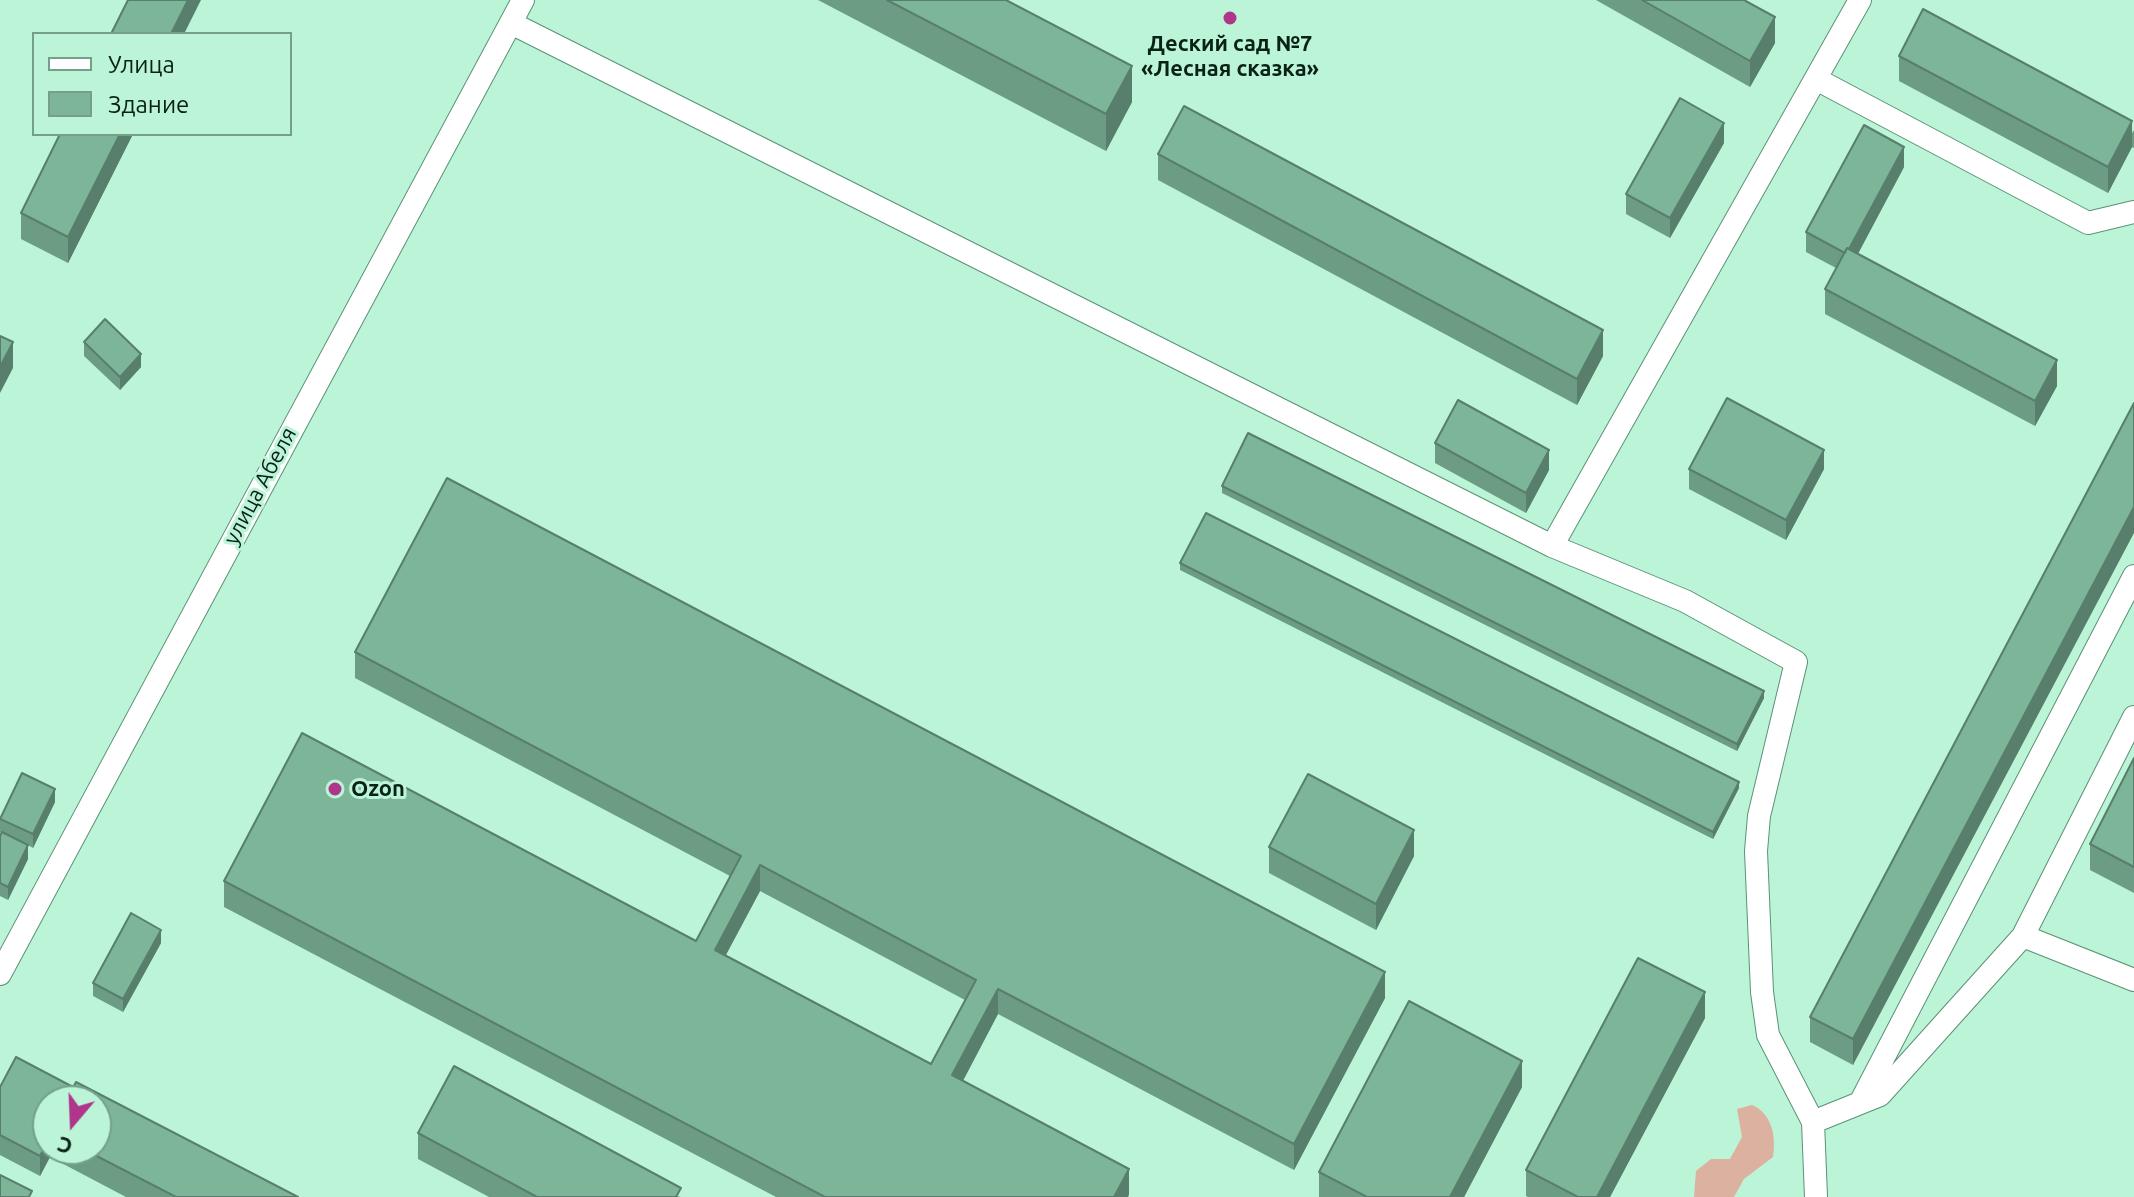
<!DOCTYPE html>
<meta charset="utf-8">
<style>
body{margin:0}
#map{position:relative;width:2134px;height:1197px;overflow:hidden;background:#bbf4d7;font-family:Ubuntu,sans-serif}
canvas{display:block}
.legend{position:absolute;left:32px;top:32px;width:260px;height:104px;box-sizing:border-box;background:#bbf4d7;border:2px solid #74a08a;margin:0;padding:10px 14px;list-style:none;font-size:24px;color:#0a2116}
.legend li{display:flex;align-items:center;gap:16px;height:40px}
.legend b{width:40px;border:2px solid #74a08a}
.north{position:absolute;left:32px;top:1085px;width:80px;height:80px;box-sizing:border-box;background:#bbf4d7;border:2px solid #74a08a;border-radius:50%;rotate:199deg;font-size:22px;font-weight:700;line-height:32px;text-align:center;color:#0a2116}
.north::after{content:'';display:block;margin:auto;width:28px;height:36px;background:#af368a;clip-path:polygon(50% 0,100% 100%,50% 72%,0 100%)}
</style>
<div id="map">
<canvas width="2134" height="1197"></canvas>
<ul class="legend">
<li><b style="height:10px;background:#fff"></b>Улица</li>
<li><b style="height:22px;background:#7db599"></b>Здание</li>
</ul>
<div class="north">С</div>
</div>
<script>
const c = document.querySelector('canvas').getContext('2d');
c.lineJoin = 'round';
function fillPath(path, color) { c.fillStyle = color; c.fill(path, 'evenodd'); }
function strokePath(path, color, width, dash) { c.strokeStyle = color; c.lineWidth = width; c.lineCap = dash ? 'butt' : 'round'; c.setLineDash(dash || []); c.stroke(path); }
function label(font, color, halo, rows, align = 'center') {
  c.font = font + ' Ubuntu,sans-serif'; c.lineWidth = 6; c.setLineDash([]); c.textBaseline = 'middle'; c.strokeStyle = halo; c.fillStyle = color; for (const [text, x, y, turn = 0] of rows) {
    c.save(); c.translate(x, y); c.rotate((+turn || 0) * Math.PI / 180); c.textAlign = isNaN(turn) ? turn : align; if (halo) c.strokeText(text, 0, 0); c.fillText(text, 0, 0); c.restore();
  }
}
fillPath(new Path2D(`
 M 1752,1105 C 1773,1114 1776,1138 1773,1157 L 1744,1179 L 1734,1197 L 1694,1197 L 1696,1171 L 1711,1159 L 1730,1159 L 1742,1137 L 1737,1109 Z`), '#ddb1a0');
const street = new Path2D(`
 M 511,23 L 1552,546 L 1685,601 L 1796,662 L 1759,816 L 1756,851 L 1762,992 L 1768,1035 L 1813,1122 L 1816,1197
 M 1816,79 L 2088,223 L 2134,212
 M 1552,546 L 1860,0
 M 2023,936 L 2134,717
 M 0,974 L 523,0
 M 1860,1103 L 2134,576
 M 1813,1122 L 1880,1095 L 2023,936 L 2134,980`);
strokePath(street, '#5b9277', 24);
strokePath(street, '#fff', 22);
fillPath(new Path2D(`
 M 818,0 L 1006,0 L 1132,102 L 1106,151 Z
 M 1596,0 L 1744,0 L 1775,43 L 1750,87 Z
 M 1899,56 L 2132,133 L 2134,130 L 2134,148 L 2132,147 L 2108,193 L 1899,81 Z
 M 133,134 L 68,263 L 21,239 L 21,213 Z
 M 1724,143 L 1670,238 L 1626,214 L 1626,194 Z
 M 1158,154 L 1603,356 L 1577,405 L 1158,180 Z
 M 1904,167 L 1858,254 L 2057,386 L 2035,426 L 1825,314 L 1825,289 L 1836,268 L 1806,252 L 1806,232 Z
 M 84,342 L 141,367 L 120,390 L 84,356 Z
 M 2134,403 L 1853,1065 L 1810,1042 L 1810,1017 Z
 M 1435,443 L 1549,470 L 1526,513 L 1435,463 Z
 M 1689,469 L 1824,469 L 1786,540 L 1689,489 Z
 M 1222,486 L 1764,698 L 1737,751 L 1222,493 Z
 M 1180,563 L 1739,788 L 1713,839 L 1180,570 Z
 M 355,652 L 1385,998 L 1294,1170 L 998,1014 L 963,1081 L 1129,1194 L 1128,1197 L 776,1197 L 224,907 L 224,881 L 696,941 L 730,876 L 355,678 ZM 760,891 L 965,1000 L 931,1064 L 726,955 Z
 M 2134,758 L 2134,893 L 2090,870 L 2090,844 Z
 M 55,802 L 33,848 L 28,845 L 28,859 L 8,900 L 0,896 L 0,836 L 1,833 L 0,832 L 0,818 Z
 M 1269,847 L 1414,856 L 1376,930 L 1269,873 Z
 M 161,943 L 123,1012 L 93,996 L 93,983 Z
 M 1705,1018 L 1610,1197 L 1528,1197 L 1526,1196 L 1526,1170 Z
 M 0,1087 L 73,1087 L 298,1197 L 126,1197 L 50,1157 L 40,1176 L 0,1155 ZM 48,1101 L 96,1149 L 48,1149 Z
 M 1522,1087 L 1464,1197 L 1319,1197 L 1319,1172 Z
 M 418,1133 L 681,1197 L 489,1197 L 418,1159 Z`), '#6c9c84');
fillPath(new Path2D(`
 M 188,0 L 201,0 L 184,34 L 171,34 Z
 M 1775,17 L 1775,43 L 1750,87 L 1750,61 Z
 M 1132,66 L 1132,102 L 1106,151 L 1106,114 Z
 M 2132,121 L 2132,147 L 2108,193 L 2108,167 Z
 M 1724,123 L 1724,143 L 1670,238 L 1670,218 Z
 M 120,134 L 133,134 L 68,263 L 68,237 Z
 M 1904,147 L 1904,167 L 1847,274 L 1847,254 Z
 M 1603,330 L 1603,356 L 1577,405 L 1577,379 Z
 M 13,342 L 13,368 L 0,393 L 0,367 Z
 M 141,354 L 141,367 L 120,390 L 120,377 Z
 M 2057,360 L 2057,386 L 2035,426 L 2035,401 Z
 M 1549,450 L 1549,470 L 1526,513 L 1526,493 Z
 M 1824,450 L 1824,469 L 1786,540 L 1786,520 Z
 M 2134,507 L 2134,533 L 1853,1065 L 1853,1039 Z
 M 1764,691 L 1764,698 L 1737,751 L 1737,744 Z
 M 1739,782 L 1739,788 L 1713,839 L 1713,832 Z
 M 55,789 L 55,802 L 33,848 L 33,834 Z
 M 1414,830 L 1414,856 L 1376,930 L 1376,904 Z
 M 28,845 L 28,859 L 8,900 L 8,887 Z
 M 760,865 L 760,891 L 715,975 L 715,950 Z
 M 161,930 L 161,943 L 123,1012 L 123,999 Z
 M 1385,972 L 1385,998 L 1294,1170 L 1294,1144 Z
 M 998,989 L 998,1014 L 952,1101 L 952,1075 Z
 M 1705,992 L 1705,1018 L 1610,1197 L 1597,1197 Z
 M 1522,1061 L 1522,1087 L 1464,1197 L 1450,1197 Z
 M 48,1141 L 50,1157 L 40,1176 L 40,1156 Z
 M 1129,1169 L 1129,1194 L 1128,1197 L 1114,1197 Z`), '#587f6b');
const building = new Path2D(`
 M 128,0 L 188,0 L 171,34 L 111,34 Z
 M 887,0 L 1006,0 L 1132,66 L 1106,114 Z
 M 1642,0 L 1744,0 L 1775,17 L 1750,61 Z
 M 1923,9 L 2132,121 L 2108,167 L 1899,56 Z
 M 1680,98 L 1724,123 L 1670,218 L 1626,194 Z
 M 1184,106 L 1603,330 L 1577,379 L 1158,154 Z
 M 1864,125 L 1904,147 L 1849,249 L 1847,248 L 1845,253 L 1806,232 Z
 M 60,134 L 120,134 L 68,237 L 21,213 Z
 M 1847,248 L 2057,360 L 2035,401 L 1825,289 Z
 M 105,319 L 141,354 L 120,377 L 84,342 Z
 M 0,336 L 13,342 L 0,367 Z
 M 1727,398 L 1824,450 L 1786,520 L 1689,469 Z
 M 1458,400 L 1549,450 L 1526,493 L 1435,443 Z
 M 2134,403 L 2134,507 L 1853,1039 L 1810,1017 Z
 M 1248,433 L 1764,691 L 1737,744 L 1222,486 Z
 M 447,478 L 1385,972 L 1294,1144 L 998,989 L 952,1075 L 1129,1169 L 1114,1197 L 825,1197 L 224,881 L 302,733 L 696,941 L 741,856 L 355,652 ZM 760,865 L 976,980 L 931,1064 L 715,950 Z
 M 1206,513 L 1739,782 L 1713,832 L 1180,563 Z
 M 2134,758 L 2134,867 L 2090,844 Z
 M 22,773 L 55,789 L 33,834 L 0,819 Z
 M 1308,774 L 1414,830 L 1376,904 L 1269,847 Z
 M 2,832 L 28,845 L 8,887 L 0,883 L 0,836 Z
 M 131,913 L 161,930 L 123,999 L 93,983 Z
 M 1638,958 L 1705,992 L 1597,1197 L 1578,1197 L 1526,1170 Z
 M 1409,1001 L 1522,1061 L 1450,1197 L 1367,1197 L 1319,1172 Z
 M 16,1057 L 73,1087 L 66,1101 L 48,1101 L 48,1141 L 40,1156 L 0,1135 L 0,1087 Z
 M 454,1066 L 681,1188 L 676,1197 L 537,1197 L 418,1133 Z
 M 76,1082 L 298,1197 L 176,1197 L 83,1149 L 96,1149 L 96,1101 L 66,1101 Z
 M 0,1175 L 32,1191 L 29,1197 L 0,1197 Z`);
fillPath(building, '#7db599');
strokePath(building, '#587f6b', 2);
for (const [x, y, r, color] of [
 [1230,18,8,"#af368a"],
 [335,789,8,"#af368a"]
]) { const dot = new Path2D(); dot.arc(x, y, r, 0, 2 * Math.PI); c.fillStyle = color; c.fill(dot); strokePath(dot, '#bbf4d7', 3); }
label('bold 22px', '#0a2116', '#bbf4d7', [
 ["Деский сад №7",1230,44],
 ["«Лесная сказка»",1230,69],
 ["Ozon",351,789,"left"]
]);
label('22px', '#0a2116', '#bbf4d7', [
 ["улица Абеля",260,486,-62]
]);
</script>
